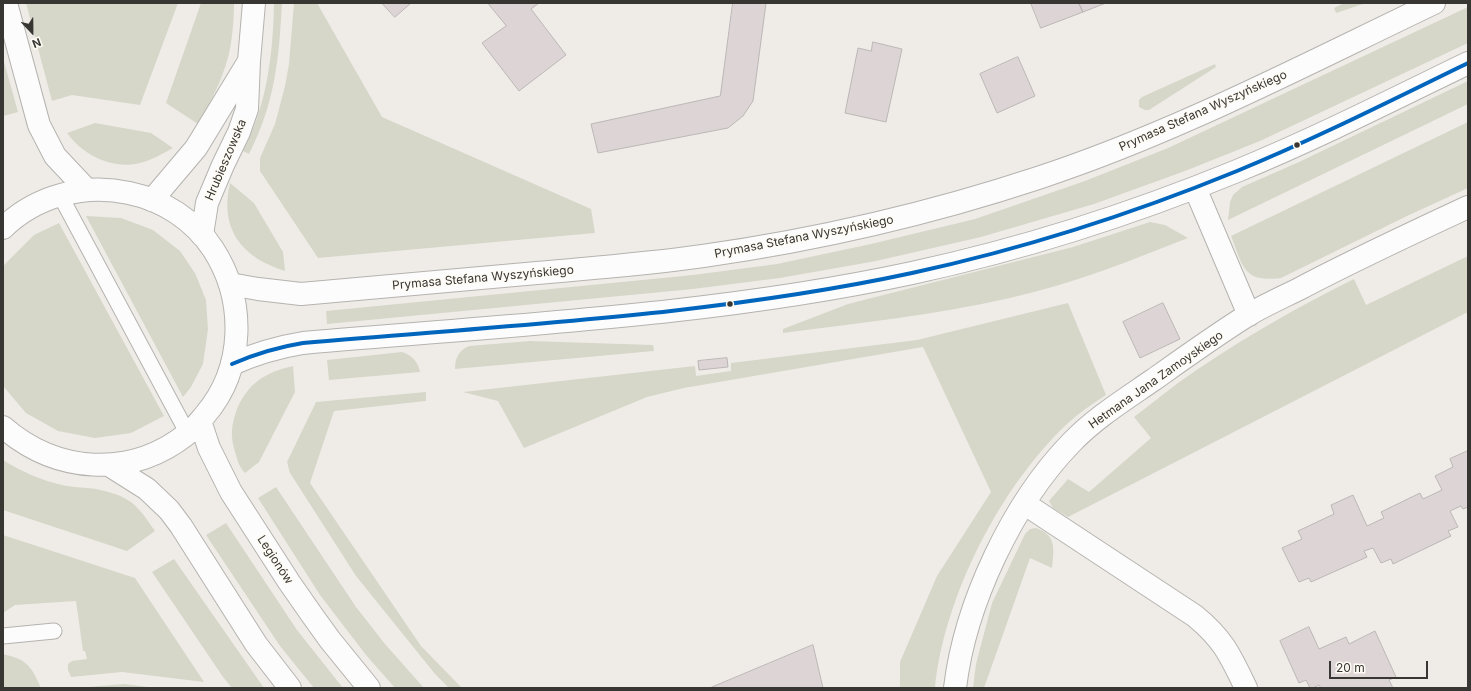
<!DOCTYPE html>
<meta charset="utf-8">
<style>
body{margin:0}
#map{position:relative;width:1471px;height:691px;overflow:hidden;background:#efece8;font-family:Inter,sans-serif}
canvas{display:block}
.frame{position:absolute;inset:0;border:4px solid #383633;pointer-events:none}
.north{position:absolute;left:12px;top:12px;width:40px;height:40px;-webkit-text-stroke:3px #fefbf4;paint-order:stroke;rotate:158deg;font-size:11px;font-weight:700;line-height:16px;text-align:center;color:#383633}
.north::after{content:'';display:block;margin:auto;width:14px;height:18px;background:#383633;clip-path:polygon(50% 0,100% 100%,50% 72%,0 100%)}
.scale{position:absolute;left:1329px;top:661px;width:99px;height:18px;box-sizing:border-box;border:2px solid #383633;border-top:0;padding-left:5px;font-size:12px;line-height:14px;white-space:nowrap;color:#383633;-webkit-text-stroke:3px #fefbf4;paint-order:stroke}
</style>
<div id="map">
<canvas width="1471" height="691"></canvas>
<div class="frame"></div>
<div class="north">N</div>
<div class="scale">20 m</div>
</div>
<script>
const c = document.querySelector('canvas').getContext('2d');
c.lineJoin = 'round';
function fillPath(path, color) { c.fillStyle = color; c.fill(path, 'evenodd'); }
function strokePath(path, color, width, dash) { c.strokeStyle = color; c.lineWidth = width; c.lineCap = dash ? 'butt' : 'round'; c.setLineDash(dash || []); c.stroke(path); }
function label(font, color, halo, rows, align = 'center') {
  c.font = font + ' Inter,sans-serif'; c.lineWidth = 3; c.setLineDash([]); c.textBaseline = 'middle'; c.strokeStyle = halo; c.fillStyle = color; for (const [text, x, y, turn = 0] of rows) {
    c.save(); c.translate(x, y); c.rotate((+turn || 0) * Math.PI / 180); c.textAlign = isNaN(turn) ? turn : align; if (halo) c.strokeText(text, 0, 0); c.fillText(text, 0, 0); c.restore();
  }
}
fillPath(new Path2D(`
 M 26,3 L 178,3 L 140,105 L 72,95 L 52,101 Z
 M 201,3 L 234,3 C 234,16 233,30 231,43 C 227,71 212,100 198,124 L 166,103 Z
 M 274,3 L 282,3 C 279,59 275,103 249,154 L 243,151 C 267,105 273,54 274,3 Z
 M 294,3 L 317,3 L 382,117 L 591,209 L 595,233 L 318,258 L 260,171 L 260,158 L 275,124 L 285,86 L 289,64 Z
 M 1344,3 L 1366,3 L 1336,13 L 1334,8 Z
 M 1468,7 L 1468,43 L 1260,141 L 1185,171 L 1094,204 L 981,237 L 876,261 L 780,278 L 693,289 L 327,324 L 326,311 L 693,275 L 777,264 L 871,244 L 975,219 L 1085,181 L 1168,148 Z
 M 3,58 L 18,112 L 3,116 Z
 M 1215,64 L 1216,67 L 1149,110 L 1145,110 L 1139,107 L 1139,100 L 1142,97 Z
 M 1468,81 L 1468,104 L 1228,220 L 1230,202 L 1233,195 L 1242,187 L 1299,162 Z
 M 1468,122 L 1468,188 L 1407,216 L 1281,278 C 1243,283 1243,266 1231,236 Z
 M 95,123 L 151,133 L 173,148 C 162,154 152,160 140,163 C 112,170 83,155 67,133 Z
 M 230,183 L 254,203 L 283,252 L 285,271 C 242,258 219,229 230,183 Z
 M 86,216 L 121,218 L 153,230 L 180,251 L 195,273 L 206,300 L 208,329 L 203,364 L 191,387 L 183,397 Z
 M 1150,222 L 1165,225 L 1188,238 C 1130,261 1072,284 1010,298 C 935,315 859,323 783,333 L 783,329 L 848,304 L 1073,247 Z
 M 59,223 L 164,416 L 131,433 L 95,438 L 58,431 L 26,413 L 3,386 L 3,267 L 5,264 L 34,235 Z
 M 1468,256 L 1468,312 L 1068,517 L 1053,508 L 1049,501 L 1068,479 L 1089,492 L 1151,438 L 1134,417 C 1149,406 1163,394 1178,383 C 1233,344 1293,309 1354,279 L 1366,305 Z
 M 1068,303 L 1106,395 C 1092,404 1079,413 1067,424 C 1000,487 944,597 935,688 L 900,688 L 900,662 L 937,576 L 991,492 L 923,347 L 684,388 L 647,397 L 524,448 L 498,401 L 463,392 L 695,366 L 696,376 L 731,371 L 731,363 L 917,340 Z
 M 530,341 L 653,345 L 654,351 L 455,369 C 455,358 459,350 469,346 Z
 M 402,352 C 412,355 418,362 420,372 L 329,380 L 327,360 Z
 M 293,366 L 295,392 L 259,462 L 245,473 C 238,466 237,458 234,448 C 230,433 232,424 237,409 C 248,383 266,372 293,366 Z
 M 426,392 L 426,401 L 334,411 L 310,483 L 421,646 L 462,688 L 449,688 L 435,674 L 356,576 L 290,473 L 287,462 L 316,402 Z
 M 3,460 C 22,472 41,480 62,485 C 71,487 79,487 87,488 C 101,489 120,494 131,502 C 141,510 148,521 155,531 L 127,551 L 3,510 Z
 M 276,487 L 356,607 L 385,644 L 424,688 L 395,688 L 366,655 L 320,595 L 258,498 Z
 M 226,523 L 297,630 L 343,688 L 314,688 L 280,646 L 206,535 Z
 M 1036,528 C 1057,535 1054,550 1052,568 L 1030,558 L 984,688 L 973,688 L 976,664 L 992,603 L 1025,534 L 1030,529 Z
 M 3,535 L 135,578 L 204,682 L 122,672 L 71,677 L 68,670 L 68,664 L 72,661 L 87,659 L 85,651 L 83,651 L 76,601 L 15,605 L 3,613 Z
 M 174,559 L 264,688 L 232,688 L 223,677 L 152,572 Z
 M 3,654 C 28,660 31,666 41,688 L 3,688 Z
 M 124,684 L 157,688 L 76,688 Z`), '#d6d7c9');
const building = new Path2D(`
 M 382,3 L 411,3 L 395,17 Z
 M 488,3 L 539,3 L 531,9 L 566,55 L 519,91 L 482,43 L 506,26 Z
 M 733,3 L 766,3 L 753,101 L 743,116 L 728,128 L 598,153 L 591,124 L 720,96 Z
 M 1031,3 L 1079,3 L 1083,12 L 1041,28 Z
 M 1079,3 L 1106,3 L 1083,12 Z
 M 873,42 L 902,49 L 886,122 L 845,113 L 858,48 L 871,51 Z
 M 1018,57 L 1035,96 L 997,113 L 980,74 Z
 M 1163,303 L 1180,339 L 1140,358 L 1123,322 Z
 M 727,358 L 728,367 L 699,370 L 698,361 Z
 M 1468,451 L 1468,507 L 1463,509 L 1461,506 L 1450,511 L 1458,527 L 1448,531 L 1451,536 L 1393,564 L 1391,559 L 1381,563 L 1373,548 L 1364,551 L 1367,557 L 1311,582 L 1309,578 L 1299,582 L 1282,548 L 1302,539 L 1298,531 L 1334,514 L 1331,505 L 1353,495 L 1367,526 L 1384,518 L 1381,512 L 1420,493 L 1423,499 L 1442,490 L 1435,476 L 1453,467 L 1450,459 Z
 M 1309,627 L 1319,649 L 1346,637 L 1349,644 L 1375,631 L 1396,677 L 1389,680 L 1393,688 L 1321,688 L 1319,685 L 1313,688 L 1310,688 L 1306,680 L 1299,683 L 1280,641 Z
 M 813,645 L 823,688 L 710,688 Z`);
fillPath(building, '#ddd4d6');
strokePath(building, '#bab7b6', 1);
const lane = new Path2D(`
 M 60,195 L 188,434
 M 3,636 L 54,631`);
const street = new Path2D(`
 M 1195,188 L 1249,315
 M 1025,504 L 1195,616 C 1224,640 1230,655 1246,688
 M 955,688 C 965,604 1012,504 1071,443 C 1095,418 1124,400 1153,380 C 1184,358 1216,335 1248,315 C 1265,305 1283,297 1301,288 C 1356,259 1412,233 1468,207`);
const secondary = new Path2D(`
 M 152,200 L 196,148 L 249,61
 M 202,235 L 207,203 L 223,165 L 239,132 L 247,109 L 249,61 L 254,3
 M 230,284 L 258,289 L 301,294 C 380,287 458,280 537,273 C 592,268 648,264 703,256 C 816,240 929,214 1038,178 C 1175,133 1304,65 1434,3
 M 232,364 C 255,354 278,347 303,343 C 506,325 712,316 912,273 C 1023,249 1132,214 1237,171 C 1315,139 1392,100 1468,63`);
const highway = new Path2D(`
 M 6,3 L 39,125 L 55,156 L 87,190
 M 3,228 C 36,196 84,183 129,193 C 163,200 194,220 213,249 C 246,300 245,368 205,415 C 199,422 194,429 187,434 C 130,479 56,473 3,427
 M 200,421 L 209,448 L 231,492 L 289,582 L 312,615 L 330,640 L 369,688
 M 109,465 L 147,489 L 169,510 L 181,526 L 256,644 L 290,688`);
strokePath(lane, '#b5b3af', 17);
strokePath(street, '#b5b3af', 24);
strokePath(secondary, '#b5b3af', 24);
strokePath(highway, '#b5b3af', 24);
strokePath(lane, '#fdfcfc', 15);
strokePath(street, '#fdfcfc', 22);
strokePath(secondary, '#fdfcfc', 22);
strokePath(highway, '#fdfcfc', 22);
strokePath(new Path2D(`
 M 232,364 C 255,354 278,347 303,343 C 506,325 712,316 912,273 C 1023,249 1132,214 1237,171 C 1315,139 1392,100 1468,63`), '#0065bd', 4);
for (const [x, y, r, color] of [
 [1297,145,3.5,"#383633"],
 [730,304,3.5,"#383633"]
]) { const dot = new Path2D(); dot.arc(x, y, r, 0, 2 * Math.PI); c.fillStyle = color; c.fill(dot); strokePath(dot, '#fefbf4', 1.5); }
label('12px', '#383633', '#fefbf4', [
 ["Prymasa Stefana Wyszyńskiego",1203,111,-24],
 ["Hrubieszowska",226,160,-67],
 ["Prymasa Stefana Wyszyńskiego",804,237,-11],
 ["Prymasa Stefana Wyszyńskiego",483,278,-5],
 ["Hetmana Jana Zamoyskiego",1156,380,-35],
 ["Legionów",275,560,57]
]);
</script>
